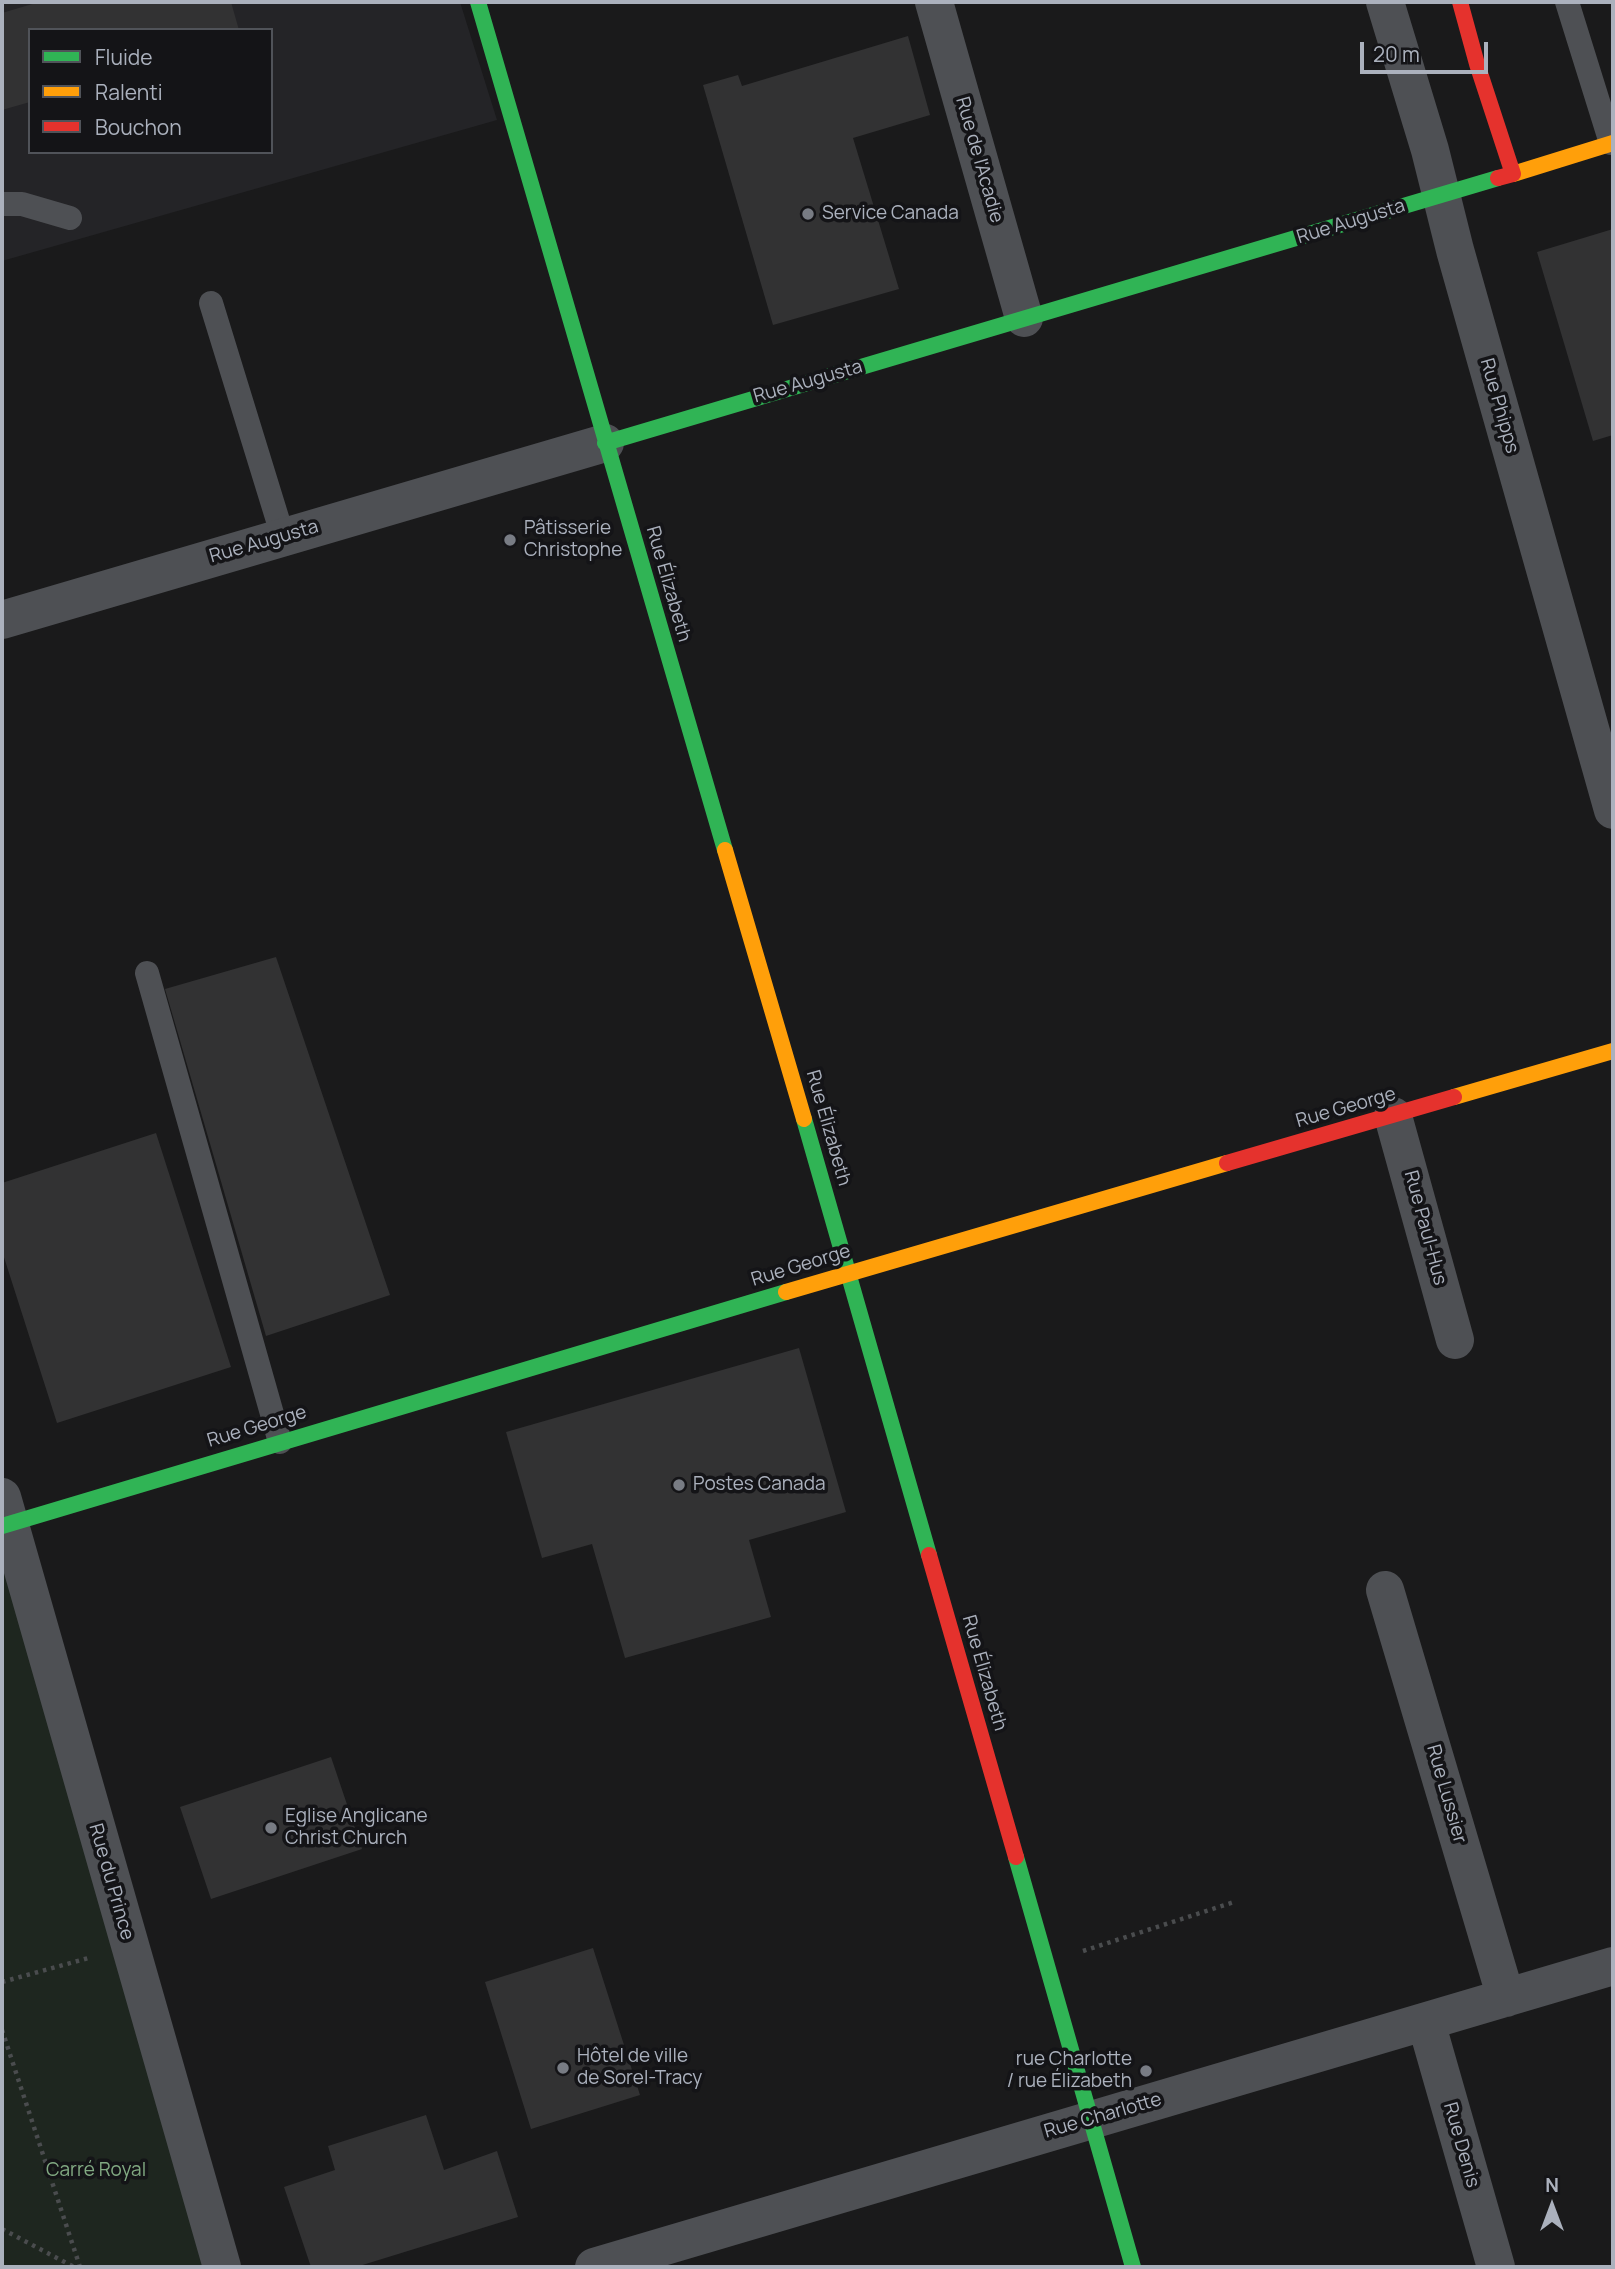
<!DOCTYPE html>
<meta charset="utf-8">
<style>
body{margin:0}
#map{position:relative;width:1615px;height:2269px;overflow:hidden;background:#1a1a1b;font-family:Manrope,sans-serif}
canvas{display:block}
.frame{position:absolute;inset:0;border:4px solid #abb1bd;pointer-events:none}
.legend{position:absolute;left:28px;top:28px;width:245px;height:126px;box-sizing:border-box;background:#141417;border:2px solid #505359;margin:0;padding:9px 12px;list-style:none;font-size:21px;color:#abb1bd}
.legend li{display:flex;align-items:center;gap:14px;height:35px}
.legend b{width:35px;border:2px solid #505359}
.north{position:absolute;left:1517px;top:2171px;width:70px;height:70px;-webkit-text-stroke:5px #141417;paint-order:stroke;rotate:0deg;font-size:19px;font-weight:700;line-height:28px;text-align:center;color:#abb1bd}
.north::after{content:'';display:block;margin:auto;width:24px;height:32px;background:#abb1bd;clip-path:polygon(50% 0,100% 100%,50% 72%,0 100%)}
.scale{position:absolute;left:1360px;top:42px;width:128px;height:32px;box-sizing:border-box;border:4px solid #abb1bd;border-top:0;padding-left:9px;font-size:21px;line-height:24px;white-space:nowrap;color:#abb1bd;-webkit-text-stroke:5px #141417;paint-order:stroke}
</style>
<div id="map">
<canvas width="1615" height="2269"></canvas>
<div class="frame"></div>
<ul class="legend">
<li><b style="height:9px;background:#30b455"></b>Fluide</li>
<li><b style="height:9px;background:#ff9f0a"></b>Ralenti</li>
<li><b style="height:9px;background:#e5322d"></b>Bouchon</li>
</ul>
<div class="north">N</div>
<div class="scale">20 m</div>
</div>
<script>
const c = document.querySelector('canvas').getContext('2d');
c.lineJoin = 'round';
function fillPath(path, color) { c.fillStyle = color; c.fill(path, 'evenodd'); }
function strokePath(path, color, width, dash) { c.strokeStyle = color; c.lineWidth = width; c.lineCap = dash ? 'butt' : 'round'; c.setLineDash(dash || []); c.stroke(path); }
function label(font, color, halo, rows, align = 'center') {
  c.font = font + ' Manrope,sans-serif'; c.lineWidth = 7; c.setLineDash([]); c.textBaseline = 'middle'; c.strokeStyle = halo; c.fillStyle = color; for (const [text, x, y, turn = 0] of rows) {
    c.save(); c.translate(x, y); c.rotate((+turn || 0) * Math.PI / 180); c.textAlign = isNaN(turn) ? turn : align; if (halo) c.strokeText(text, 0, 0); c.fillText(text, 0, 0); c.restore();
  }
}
fillPath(new Path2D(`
 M 2,2 L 460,2 L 497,120 L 2,261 ZM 30,30 L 271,30 L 271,152 L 30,152 Z`), '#242427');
fillPath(new Path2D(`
 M 2,1533 L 222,2267 L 2,2267 Z`), '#1e261f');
fillPath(new Path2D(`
 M 39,2 L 231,2 L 239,30 L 30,30 L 30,102 L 2,110 L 2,13 Z
 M 908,36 L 930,115 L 853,138 L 899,289 L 773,325 L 703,85 L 738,75 L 742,86 Z
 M 1613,229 L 1613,435 L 1593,441 L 1537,252 Z
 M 276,957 L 390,1295 L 266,1336 L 165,989 Z
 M 156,1133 L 231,1367 L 57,1423 L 2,1251 L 2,1183 Z
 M 799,1348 L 846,1512 L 749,1540 L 771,1617 L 625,1658 L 592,1544 L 542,1558 L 506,1432 Z
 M 331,1757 L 362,1849 L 211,1899 L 180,1807 Z
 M 593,1948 L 640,2095 L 531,2129 L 485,1982 Z
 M 426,2115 L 444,2170 L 497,2151 L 518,2217 L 356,2267 L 311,2267 L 284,2187 L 335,2170 L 328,2146 Z`), '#323233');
strokePath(new Path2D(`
 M 1083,1951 L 1234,1902
 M 2,1982 L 92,1957
 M 2,2030 L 80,2267
 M 2,2229 L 74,2267`), '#4a4c4e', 4.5, [3.5, 5]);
strokePath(new Path2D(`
 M 1567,2 L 1611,143
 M 2,204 L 22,204 L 70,218
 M 211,303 L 283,537
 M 147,973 L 280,1442`), '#4e5054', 24);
strokePath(new Path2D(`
 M 934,2 L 1024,318
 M 1385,2 L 1430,150 L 1455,250 L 1613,810
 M 2,620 L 605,443
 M 1393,1116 L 1455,1340
 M 2,1497 L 222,2267
 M 1385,1590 L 1506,1998
 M 1426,2022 L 1496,2267
 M 594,2267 L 1613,1966`), '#4e5054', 38);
strokePath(new Path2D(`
 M 478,2 L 725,850
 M 605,443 L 1498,178
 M 804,1119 L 929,1555
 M 2,1526 L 786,1292
 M 1016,1857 L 1133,2267`), '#30b455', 16);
strokePath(new Path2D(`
 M 1513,174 L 1613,143
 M 725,850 L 804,1119
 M 1454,1097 L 1613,1051
 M 786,1292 L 1227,1163`), '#ff9f0a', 16);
strokePath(new Path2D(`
 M 1460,2 L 1477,64 L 1513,174 L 1498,178
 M 1227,1163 L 1454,1097
 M 929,1555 L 1016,1857`), '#e5322d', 16);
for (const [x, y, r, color] of [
 [808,214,7,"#787c84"],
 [510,540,7,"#787c84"],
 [679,1485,7,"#787c84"],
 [271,1828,7,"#787c84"],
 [563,2068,7,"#787c84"],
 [1146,2071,7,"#787c84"]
]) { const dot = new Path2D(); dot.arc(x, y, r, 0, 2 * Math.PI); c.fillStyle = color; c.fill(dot); strokePath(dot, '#141417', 2.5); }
label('19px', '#abb1bd', '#141417', [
 ["Rue de l'Acadie",979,160,74],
 ["Rue Augusta",1351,222,-17],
 ["Rue Augusta",808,382,-16],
 ["Rue Phipps",1499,406,74],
 ["Rue Augusta",264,542,-16],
 ["Rue Élizabeth",668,584,74],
 ["Rue George",1346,1108,-16],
 ["Rue Élizabeth",828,1128,74],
 ["Rue Paul-Hus",1425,1228,75],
 ["Rue George",801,1266,-17],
 ["Rue George",257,1427,-17],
 ["Rue Élizabeth",984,1673,74],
 ["Rue Lussier",1446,1794,74],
 ["Rue du Prince",111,1882,74],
 ["Rue Charlotte",1103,2116,-16],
 ["Rue Denis",1461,2145,74]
]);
label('19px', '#abb1bd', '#141417', [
 ["Service Canada",822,214],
 ["Pâtisserie",524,529],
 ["Christophe",524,551],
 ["Postes Canada",693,1485],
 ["Eglise Anglicane",285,1817],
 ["Christ Church",285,1839],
 ["Hôtel de ville",577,2057],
 ["de Sorel-Tracy",577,2079],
 ["rue Charlotte",1132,2060,"right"],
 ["/ rue Élizabeth",1132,2082,"right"]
], 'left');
label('19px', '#81a982', '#141417', [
 ["Carré Royal",96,2171]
]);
</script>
